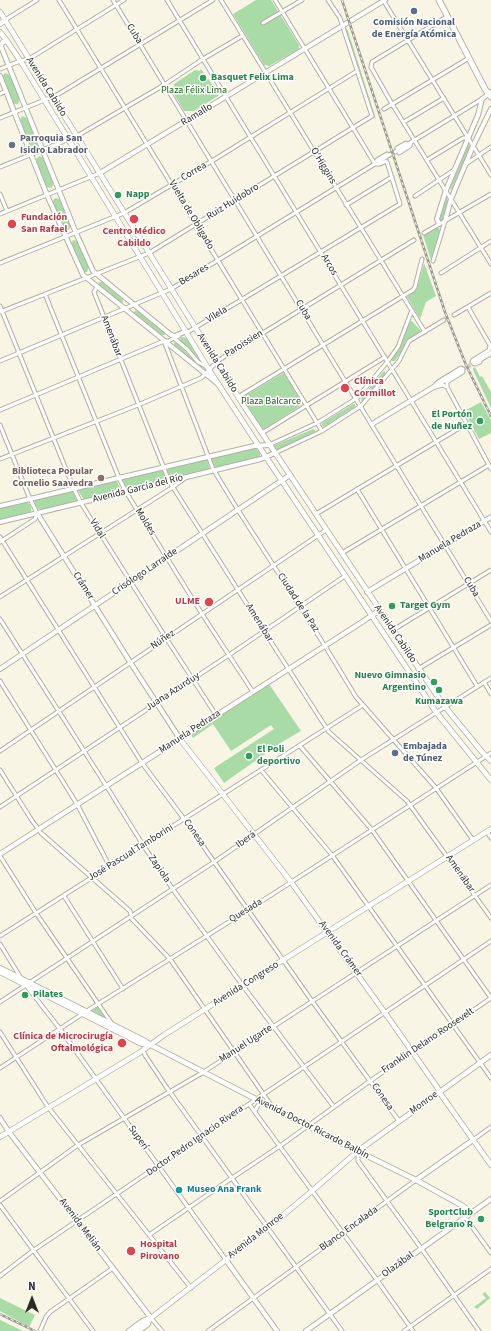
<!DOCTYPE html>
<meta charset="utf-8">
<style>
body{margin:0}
#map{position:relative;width:491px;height:1331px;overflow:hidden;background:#f8f5e5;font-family:"Source Sans 3",sans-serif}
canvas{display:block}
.north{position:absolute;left:12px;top:1279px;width:40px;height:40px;-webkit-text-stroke:3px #fff;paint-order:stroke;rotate:0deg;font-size:11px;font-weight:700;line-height:16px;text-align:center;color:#2b2a24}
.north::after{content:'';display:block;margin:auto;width:14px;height:18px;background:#2b2a24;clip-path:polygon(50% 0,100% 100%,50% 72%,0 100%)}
</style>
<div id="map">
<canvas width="491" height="1331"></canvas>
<div class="north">N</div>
</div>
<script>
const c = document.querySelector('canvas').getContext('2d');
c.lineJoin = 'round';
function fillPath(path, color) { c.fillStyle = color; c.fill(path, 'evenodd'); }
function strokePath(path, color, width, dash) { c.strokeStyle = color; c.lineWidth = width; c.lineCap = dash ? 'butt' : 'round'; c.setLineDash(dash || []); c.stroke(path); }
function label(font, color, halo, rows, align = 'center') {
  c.font = font + ' "Source Sans 3",sans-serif'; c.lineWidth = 3; c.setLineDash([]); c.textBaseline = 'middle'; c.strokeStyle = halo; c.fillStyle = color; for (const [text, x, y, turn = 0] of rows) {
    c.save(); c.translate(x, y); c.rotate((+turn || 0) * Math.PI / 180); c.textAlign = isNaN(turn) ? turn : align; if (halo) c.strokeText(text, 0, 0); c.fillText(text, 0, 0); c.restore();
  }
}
fillPath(new Path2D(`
 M 256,0 L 271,0 L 299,45 L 299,49 L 269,66 L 264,65 L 233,14 Z
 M 347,28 L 376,119 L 374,117 L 346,31 Z
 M 201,69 L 219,94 L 218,96 L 194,111 L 184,111 L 172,91 L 174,89 L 174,84 L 195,70 L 200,71 Z
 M 5,73 L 10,75 L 20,99 L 18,104 L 14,104 L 12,102 L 2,77 Z
 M 22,116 L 27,118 L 37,142 C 38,145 36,147 33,147 L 30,145 L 20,120 Z
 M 468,145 L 470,146 L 470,149 L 451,190 L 450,188 Z
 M 39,156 L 44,158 L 53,183 L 52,188 L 46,187 L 37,165 L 36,159 Z
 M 55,198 L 60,199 L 71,225 L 69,230 L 65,230 L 63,227 L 53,203 L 53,201 Z
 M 447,198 L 448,201 L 443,220 L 441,221 L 439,219 L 445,199 Z
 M 438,227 L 440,230 L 431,260 L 423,235 Z
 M 73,240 L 78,241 L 89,267 L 87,272 L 83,272 L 71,244 Z
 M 424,263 L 436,296 L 426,302 L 420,319 L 407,297 L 417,289 Z
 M 99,282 L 102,282 L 123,299 L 123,302 L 121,304 L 98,285 Z
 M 136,310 L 164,331 L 165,335 L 160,335 L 133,313 Z
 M 412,321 L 421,331 L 407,340 L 403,350 L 395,361 L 392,361 L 392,359 L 399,349 L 410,322 Z
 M 181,337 L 187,338 L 202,361 L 200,361 L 180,340 Z
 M 175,342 L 177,343 L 194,360 L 201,365 L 202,368 L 202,369 L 174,347 L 173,345 Z
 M 475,367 L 480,377 L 482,376 L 491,392 L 491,408 L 473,370 L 473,368 Z
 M 385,371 L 385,375 L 362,402 L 361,398 L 383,372 Z
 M 283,373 L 285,374 L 302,403 L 300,406 L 264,429 L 261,429 L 243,401 L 243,397 Z
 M 481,402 L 491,420 L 491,433 L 479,439 L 464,411 Z
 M 353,404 L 355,404 L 355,407 L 324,427 L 322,426 L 322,423 Z
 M 313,429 L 315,430 L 315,432 L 276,451 L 273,446 Z
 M 254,447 L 256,448 L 260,453 L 260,457 L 215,469 L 211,458 Z
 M 204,459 L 207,460 L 210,470 L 170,479 L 167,469 Z
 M 160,470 L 163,471 L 166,479 L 165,480 L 127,489 L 122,479 Z
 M 116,480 L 122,491 L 84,500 L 77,489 Z
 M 72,490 L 78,502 L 41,510 L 38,509 L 34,503 L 35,500 Z
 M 26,502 C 31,503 32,508 31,512 L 0,520 L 0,507 Z
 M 269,684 L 301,731 L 282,742 L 224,783 L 214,768 L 274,729 L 271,725 L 231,751 L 213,724 L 193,738 L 191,735 Z
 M 98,1007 L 99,1007 L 107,1017 L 106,1020 L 93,1013 L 92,1010 Z
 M 485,1292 L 490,1298 L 477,1309 L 474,1307 L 486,1298 L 482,1294 Z
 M 0,1298 L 35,1315 L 29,1327 L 0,1311 Z
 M 0,1320 L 23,1331 L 0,1331 Z`), '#a9dba6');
strokePath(new Path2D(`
 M 462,370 L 474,363`), '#cfccbe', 4, [4, 2]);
const minor = new Path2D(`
 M 59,0 L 322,431
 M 113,0 L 491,621
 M 167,0 L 491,532
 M 221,0 L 425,332
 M 275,0 L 375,164
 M 383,0 L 491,175
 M 448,16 L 372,62 L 371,67 L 392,104 L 491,264
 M 5,20 L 37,0
 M 263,23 L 302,0
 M 0,69 L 20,61 L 29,59 L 124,0
 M 0,94 L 6,91
 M 384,109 L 469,58
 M 0,118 L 57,95 L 213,0
 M 404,122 L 444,98
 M 397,148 L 406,143
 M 395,152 L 482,99
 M 399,153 L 410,146 L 411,142
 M 427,160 L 463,138 L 468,138
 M 376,162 L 377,160 L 387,154
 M 466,164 L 491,147
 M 0,167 L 77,136 L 164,85 L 203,59 L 242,36
 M 0,194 L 7,211
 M 415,196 L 454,170
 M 346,205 L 392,177
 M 0,214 L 100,173
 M 424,233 L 491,194
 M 433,261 L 445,221
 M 0,263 L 124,213 L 212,161 L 357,71
 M 441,273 L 491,241
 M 97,287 L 94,292 L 169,481 L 264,631 L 329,732 L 407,801 L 491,918
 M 45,294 L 119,478 L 126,492 L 202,614 L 253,692
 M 0,306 L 74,489 L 81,503 L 166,638 L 216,715
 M 468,307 L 491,347
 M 0,312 L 149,253 L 372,116 L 340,18 L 328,0
 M 454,315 L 491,293
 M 186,333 L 198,326 L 400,204 L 387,162 L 386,161 L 380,164 L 375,164
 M 174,338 L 187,349 L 198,362 L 207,367
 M 164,341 L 213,469 L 238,510 L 325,646 L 356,697 L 436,788 L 473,840
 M 0,361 L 171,289 L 391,154
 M 480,362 L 475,364 L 472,362 L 473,360 L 489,350 L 490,346
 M 435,385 L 438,382 L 461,368 L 463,369 L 463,372 L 447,382 L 447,387
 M 436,387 L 442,385 L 447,387 L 491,469
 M 238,397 L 413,290 L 415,287 L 422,259
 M 0,410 L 164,341 L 168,341 L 179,336
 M 0,425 L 30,499 L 37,513 L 35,519 L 0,542
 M 262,433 L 385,357
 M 269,445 L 317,423 L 357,398 L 388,361 L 398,347 L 412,310
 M 275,453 L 322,431 L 361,406 L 399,361 L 409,341 L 444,320
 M 0,459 L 138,405 L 201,378 C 207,373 212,366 219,360 L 414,240
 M 357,489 L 477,686
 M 316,514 L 466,424
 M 0,537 L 142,763 L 184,819 L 312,1001 L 399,1121
 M 342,553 L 489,465
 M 0,597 L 173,487 L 185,478
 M 0,619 L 107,787 L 143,845 L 172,888 L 243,986 L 334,1107
 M 393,630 L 491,570
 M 418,669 L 491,625
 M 0,681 L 77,804 L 110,867
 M 484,682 L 491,694
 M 300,746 L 372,830 L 491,998
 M 0,751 L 326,530
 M 0,770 L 31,819 L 41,833 L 130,911 L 132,919 L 170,959 L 273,1108
 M 261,770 L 332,855 L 491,1078
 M 0,807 L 229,655 L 345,576
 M 487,832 L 491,838
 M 0,856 L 36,913 L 112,1024
 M 64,896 L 123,989
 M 0,936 L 363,705
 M 0,944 L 21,978
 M 28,988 L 60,1029 L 226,1260
 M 0,1002 L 214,862 L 361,760 L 491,678
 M 0,1032 L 48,1107 L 191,1288
 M 143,1050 L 145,1055 L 167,1088 L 342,1331
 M 0,1068 L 90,1009 L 248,910 L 491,753
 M 249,1104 L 377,1280 L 413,1331
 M 255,1111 L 260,1102
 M 473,1140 L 491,1127
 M 358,1151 L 358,1161 L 421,1248 L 479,1331
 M 0,1201 L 78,1145 L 202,1073 L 491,885
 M 0,1205 L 93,1331
 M 465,1217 L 491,1253
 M 149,1235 L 232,1178 L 280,1146 L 370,1081 L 491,998
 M 0,1276 L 34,1250 L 249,1104 L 491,941
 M 151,1318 L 162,1331
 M 40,1331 L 46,1317 L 50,1312 L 113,1268
 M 128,1331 L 143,1320 L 149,1318
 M 139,1331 L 148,1325 L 150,1320
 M 208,1331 L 416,1180
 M 404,1331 L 491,1269`);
const tertiary = new Path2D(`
 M 0,44 L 76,233 L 93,271 L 171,335 L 175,336 L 186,331
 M 0,76 L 47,195 L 83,275 L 218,384
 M 100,173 L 385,0
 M 445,221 L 451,199 L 473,146 L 491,109
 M 439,224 L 437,219 L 446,190 L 478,115 L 482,99 L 491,92
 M 474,363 L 491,353
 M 372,424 L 462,370
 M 0,506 L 254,446 L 269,445
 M 37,513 L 130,662 L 180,739
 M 0,522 L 261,459 L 275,453
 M 367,592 L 491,517
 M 0,669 L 290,475
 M 0,854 L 359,624 L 377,612 L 378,608
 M 0,1118 L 9,1132 L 151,1318
 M 416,1180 L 473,1140
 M 226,1260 L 277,1331
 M 306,1331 L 491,1199`);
const secondary = new Path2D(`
 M 0,12 L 242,403 L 442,703 L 482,752 L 491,761
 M 0,24 L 5,20
 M 0,32 L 7,41 L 23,65 L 211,373 L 260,448 L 436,712 L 491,780
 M 1,45 L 3,42 L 7,41
 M 180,739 L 291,882 L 390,1020 L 437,1087 L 442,1096 L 491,1165
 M 0,968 L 145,1041 L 151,1045 L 337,1141 L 416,1180 L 463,1206 L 472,1213
 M 0,972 L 136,1041 L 142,1044 L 151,1045
 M 0,1137 L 139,1053 L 164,1035 L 491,829
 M 134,1331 L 275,1222 L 312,1191 L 358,1151 L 491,1055`);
const primary = new Path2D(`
 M 439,0 L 485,89 L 491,97`);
strokePath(minor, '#b3b0a1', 5);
strokePath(tertiary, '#b3b0a1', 6);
strokePath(secondary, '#b3b0a1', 6);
strokePath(primary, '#b3b0a1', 7);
strokePath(minor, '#fff', 3);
strokePath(tertiary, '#fff', 4);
strokePath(secondary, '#fff', 4.5);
strokePath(primary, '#fff', 5);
const rail = new Path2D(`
 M 342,0 L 445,312 L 466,365 L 491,416
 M 0,1314 L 35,1331`);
strokePath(rail, '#9a988d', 2.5);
strokePath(rail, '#fff', 1, [3]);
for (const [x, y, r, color] of [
 [414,11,4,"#5c6f8a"],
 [203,78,4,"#2e9e5b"],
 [12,145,4,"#6b7280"],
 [118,195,4,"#2e9e5b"],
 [134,219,5,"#e0444e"],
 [12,224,5,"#e0444e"],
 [345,388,5,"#e0444e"],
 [480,421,4,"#2e9e5b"],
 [101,478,4,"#8d6e63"],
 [209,602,5,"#e0444e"],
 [392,606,4,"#2e9e5b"],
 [434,682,4,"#2e9e5b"],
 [439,690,4,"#2e9e5b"],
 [395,753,4,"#5c6f8a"],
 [249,756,4,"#2e9e5b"],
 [25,995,4,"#2e9e5b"],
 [122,1043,5,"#e0444e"],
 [179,1190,4,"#0f9aa8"],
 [481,1219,4,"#2e9e5b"],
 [131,1251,5,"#e0444e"]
]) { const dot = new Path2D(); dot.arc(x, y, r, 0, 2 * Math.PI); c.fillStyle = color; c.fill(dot); strokePath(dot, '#fff', 1.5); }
label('bold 10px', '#4e5e75', '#fff', [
 ["Comisión Nacional",414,23],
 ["de Energía Atómica",414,35],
 ["Embajada",403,747,"left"],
 ["de Túnez",403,759,"left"]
]);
label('10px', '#2b2a24', '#fff', [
 ["Cuba",134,34,58],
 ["Avenida Cabildo",46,87,58],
 ["Ramallo",197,115,-31],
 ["O'Higgins",323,166,59],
 ["Correa",194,172,-31],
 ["Ruiz Huidobro",233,202,-32],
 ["Vuelta de Obligado",191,215,59],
 ["Arcos",329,265,59],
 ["Besares",194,275,-31],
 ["Cuba",303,310,59],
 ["Vilela",217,315,-31],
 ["Amenábar",111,336,69],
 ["Paroissien",244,344,-32],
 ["Avenida Cabildo",217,363,58],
 ["Avenida García del Río",138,489,-14],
 ["Moldes",145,522,58],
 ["Vidal",97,529,58],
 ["Manuela Pedraza",450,542,-31],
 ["Crisólogo Larralde",145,572,-34],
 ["Crámer",83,586,58],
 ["Cuba",471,587,59],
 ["Ciudad de la Paz",298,603,57],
 ["Amenábar",259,623,58],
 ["Avenida Cabildo",395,634,56],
 ["Núñez",163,640,-34],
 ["Juana Azurduy",173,692,-33],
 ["Manuela Pedraza",190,732,-33],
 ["Conesa",194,833,55],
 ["Iberá",246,840,-35],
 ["José Pascual Tamborini",131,853,-32],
 ["Zapiola",159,869,55],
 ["Amenábar",460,874,55],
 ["Quesada",246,911,-32],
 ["Avenida Crámer",340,949,54],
 ["Avenida Congreso",246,984,-32],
 ["Franklin Delano Roosevelt",428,1041,-34],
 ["Manuel Ugarte",246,1044,-33],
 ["Conesa",382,1097,55],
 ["Monroe",424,1103,-36],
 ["Avenida Doctor Ricardo Balbín",312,1128,27],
 ["Superí",138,1138,54],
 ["Doctor Pedro Ignacio Rivera",195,1141,-35],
 ["Avenida Melián",80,1225,53],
 ["Blanco Encalada",349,1229,-36],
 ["Avenida Monroe",256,1236,-38],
 ["Olazábal",398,1265,-36]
]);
label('bold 10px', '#27864d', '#fff', [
 ["Basquet Felix Lima",211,78],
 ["Napp",126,195],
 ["El Portón",472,415,"right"],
 ["de Nuñez",472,427,"right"],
 ["Target Gym",400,606],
 ["Nuevo Gimnasio",426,676,"right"],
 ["Argentino",426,688,"right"],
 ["Kumazawa",439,702,"center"],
 ["El Poli",257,750],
 ["deportivo",257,762],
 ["Pilates",33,995],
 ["SportClub",473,1213,"right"],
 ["Belgrano R",473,1225,"right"]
], 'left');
label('10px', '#1f621f', '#fff', [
 ["Plaza Félix Lima",194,91],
 ["Plaza Balcarce",271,402]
]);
label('bold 10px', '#5b616d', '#fff', [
 ["Parroquia San",20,139],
 ["Isidro Labrador",20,151]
], 'left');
label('bold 10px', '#be3a42', '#fff', [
 ["Fundación",21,218],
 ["San Rafael",21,230],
 ["Centro Médico",134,232,"center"],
 ["Cabildo",134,244,"center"],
 ["Clínica",354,382],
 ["Cormillot",354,394],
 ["ULME",200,602,"right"],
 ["Clínica de Microcirugía",113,1037,"right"],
 ["Oftalmológica",113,1049,"right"],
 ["Hospital",140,1245],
 ["Pirovano",140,1257]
], 'left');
label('bold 10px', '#785e54', '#fff', [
 ["Biblioteca Popular",93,472],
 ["Cornelio Saavedra",93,484]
], 'right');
label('bold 10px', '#0d838f', '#fff', [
 ["Museo Ana Frank",187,1190]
], 'left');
</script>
